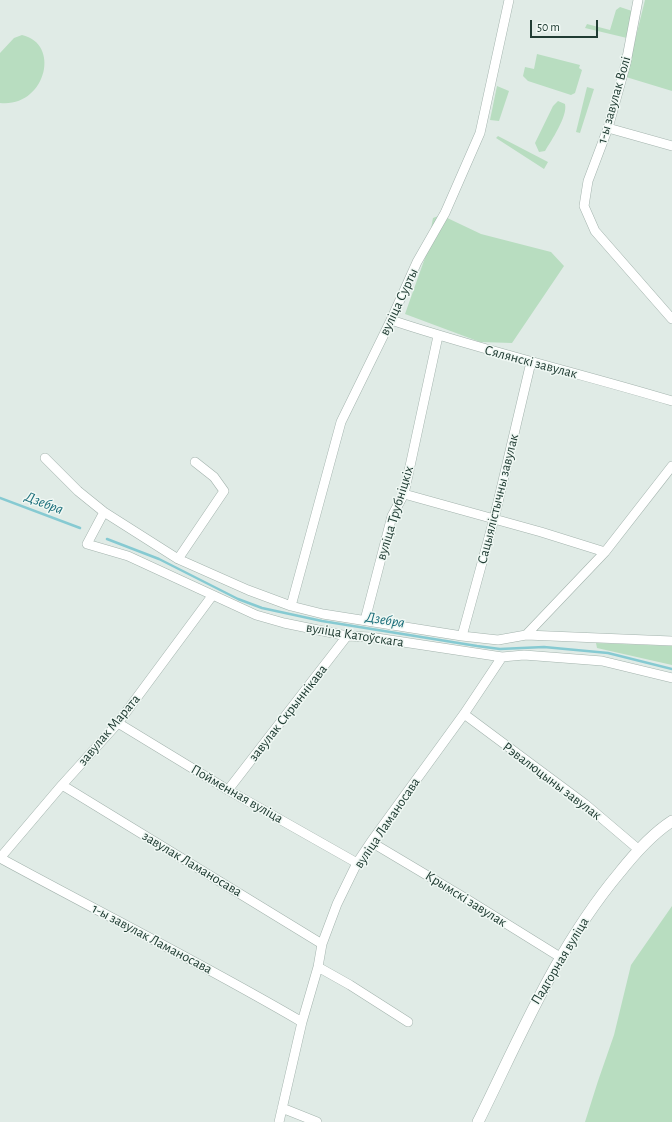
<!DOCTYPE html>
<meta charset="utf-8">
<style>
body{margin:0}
#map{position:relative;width:672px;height:1122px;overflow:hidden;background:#e0ebe6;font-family:"Alegreya Sans",sans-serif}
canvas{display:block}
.scale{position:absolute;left:530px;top:20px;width:68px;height:18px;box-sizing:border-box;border:2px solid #203c33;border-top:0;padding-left:5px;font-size:12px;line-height:14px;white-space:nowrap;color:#203c33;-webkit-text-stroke:3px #f0f8f4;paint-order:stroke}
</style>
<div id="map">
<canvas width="672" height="1122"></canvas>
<div class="scale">50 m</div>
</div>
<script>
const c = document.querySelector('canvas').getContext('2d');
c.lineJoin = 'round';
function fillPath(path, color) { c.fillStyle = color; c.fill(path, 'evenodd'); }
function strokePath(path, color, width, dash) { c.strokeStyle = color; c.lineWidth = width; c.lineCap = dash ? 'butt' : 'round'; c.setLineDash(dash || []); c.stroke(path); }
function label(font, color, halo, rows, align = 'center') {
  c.font = font + ' "Alegreya Sans",sans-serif'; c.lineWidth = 3; c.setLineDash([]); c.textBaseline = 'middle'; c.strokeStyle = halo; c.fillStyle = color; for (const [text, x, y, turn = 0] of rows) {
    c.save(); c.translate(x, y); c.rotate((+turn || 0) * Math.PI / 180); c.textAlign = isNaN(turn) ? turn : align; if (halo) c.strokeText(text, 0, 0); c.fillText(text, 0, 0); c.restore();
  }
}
fillPath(new Path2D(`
 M 645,0 L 672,0 L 672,91 L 626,77 Z
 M 620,7 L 632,11 L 627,38 L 585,28 L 587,24 L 610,30 L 616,10 Z
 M 22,35 C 62,44 45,108 0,103 L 0,53 L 14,38 Z
 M 537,54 L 580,65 L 579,68 L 582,70 L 575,93 L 571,95 L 528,81 L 523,76 L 525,67 L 534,69 Z
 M 497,86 L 509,91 L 499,121 L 490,120 Z
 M 587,87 L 594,89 L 580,133 L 576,132 Z
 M 558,101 L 565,104 C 568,116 551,141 545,151 L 539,152 L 535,143 L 553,106 Z
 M 498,136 L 548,162 L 544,169 L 496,138 Z
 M 441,215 L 481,234 L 551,252 L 564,266 L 512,343 L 480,342 L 405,314 L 426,255 L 433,218 Z
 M 596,643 L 672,646 L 672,665 L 597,648 Z
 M 672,906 L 672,1122 L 585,1122 L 598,1081 L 614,1035 L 631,965 Z`), '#b8ddc0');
strokePath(new Path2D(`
 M 0,498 L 80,528
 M 107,539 L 159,559 L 238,599 L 262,608 L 322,621 L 477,646 L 500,649 L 544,647 L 608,653 L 672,669`), '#86cad2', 2.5);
const minor = new Path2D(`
 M 638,0 L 626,63 L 608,128 L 588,181 L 584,206 L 595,231 L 672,319
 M 608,128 L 672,146
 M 391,320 C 484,351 579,373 672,401
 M 45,458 L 78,491 L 104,512 L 178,559 L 248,590 L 291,606 L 323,614 L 462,636 L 498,640 L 526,635 L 672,641
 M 404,494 L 541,532 L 605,552
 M 104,512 L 87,544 L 128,556 L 256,615 L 284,623 L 347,636 L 370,637 L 502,657 L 524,655 L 602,661 L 672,678
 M 178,559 L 224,491 L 214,477 L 195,462
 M 212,596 L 118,723 L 62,785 L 0,858 C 101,913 203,964 302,1022
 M 291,606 L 341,422 L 391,320 L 417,262 L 445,213 L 480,133 L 509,0
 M 365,620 L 392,516 L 404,494 L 438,336
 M 526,635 L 605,552 L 672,466
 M 462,636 L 494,519 L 531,362
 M 464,714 L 585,804 L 638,849
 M 118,723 L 228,790 L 357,863
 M 62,785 L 322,944
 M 228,790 L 347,636
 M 371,842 L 465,898 L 560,957
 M 318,967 L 350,985 L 408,1022
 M 282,1108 L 317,1122
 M 279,1122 L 302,1022 L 318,967 L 322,944 L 337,904 L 357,863 L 371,842 L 464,714 L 502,657`);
const tertiary = new Path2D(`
 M 478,1122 C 521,1035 557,947 620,872 C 635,853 652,834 672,821`);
strokePath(minor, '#a3b3ad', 10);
strokePath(tertiary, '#a3b3ad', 12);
strokePath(minor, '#fff', 9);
strokePath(tertiary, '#fff', 11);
label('14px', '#203c33', '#f0f8f4', [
 ["1-ы завулак Волі",614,100,-74],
 ["вуліца Сурты",399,302,-65],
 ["Сялянскі завулак",531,362,15],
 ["Сацыялістычны завулак",498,499,-76],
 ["вуліца Трубніцкіх",395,513,-73],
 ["вуліца Катоўскага",355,635,9],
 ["завулак Скрыннікава",288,713,-52],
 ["завулак Марата",109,730,-50],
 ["Рэвалюцыны завулак",552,781,37],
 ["Пойменная вуліца",237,794,30],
 ["вуліца Ламаносава",387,823,-56],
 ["завулак Ламаносава",192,864,31],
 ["Крымскі завулак",466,899,32],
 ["1-ы завулак Ламаносава",152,939,28],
 ["Падгорная вуліца",560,961,-59]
]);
label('italic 15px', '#196d79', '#f0f8f4', [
 ["Дзебра",44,503,21],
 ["Дзебра",385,620,9]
]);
</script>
